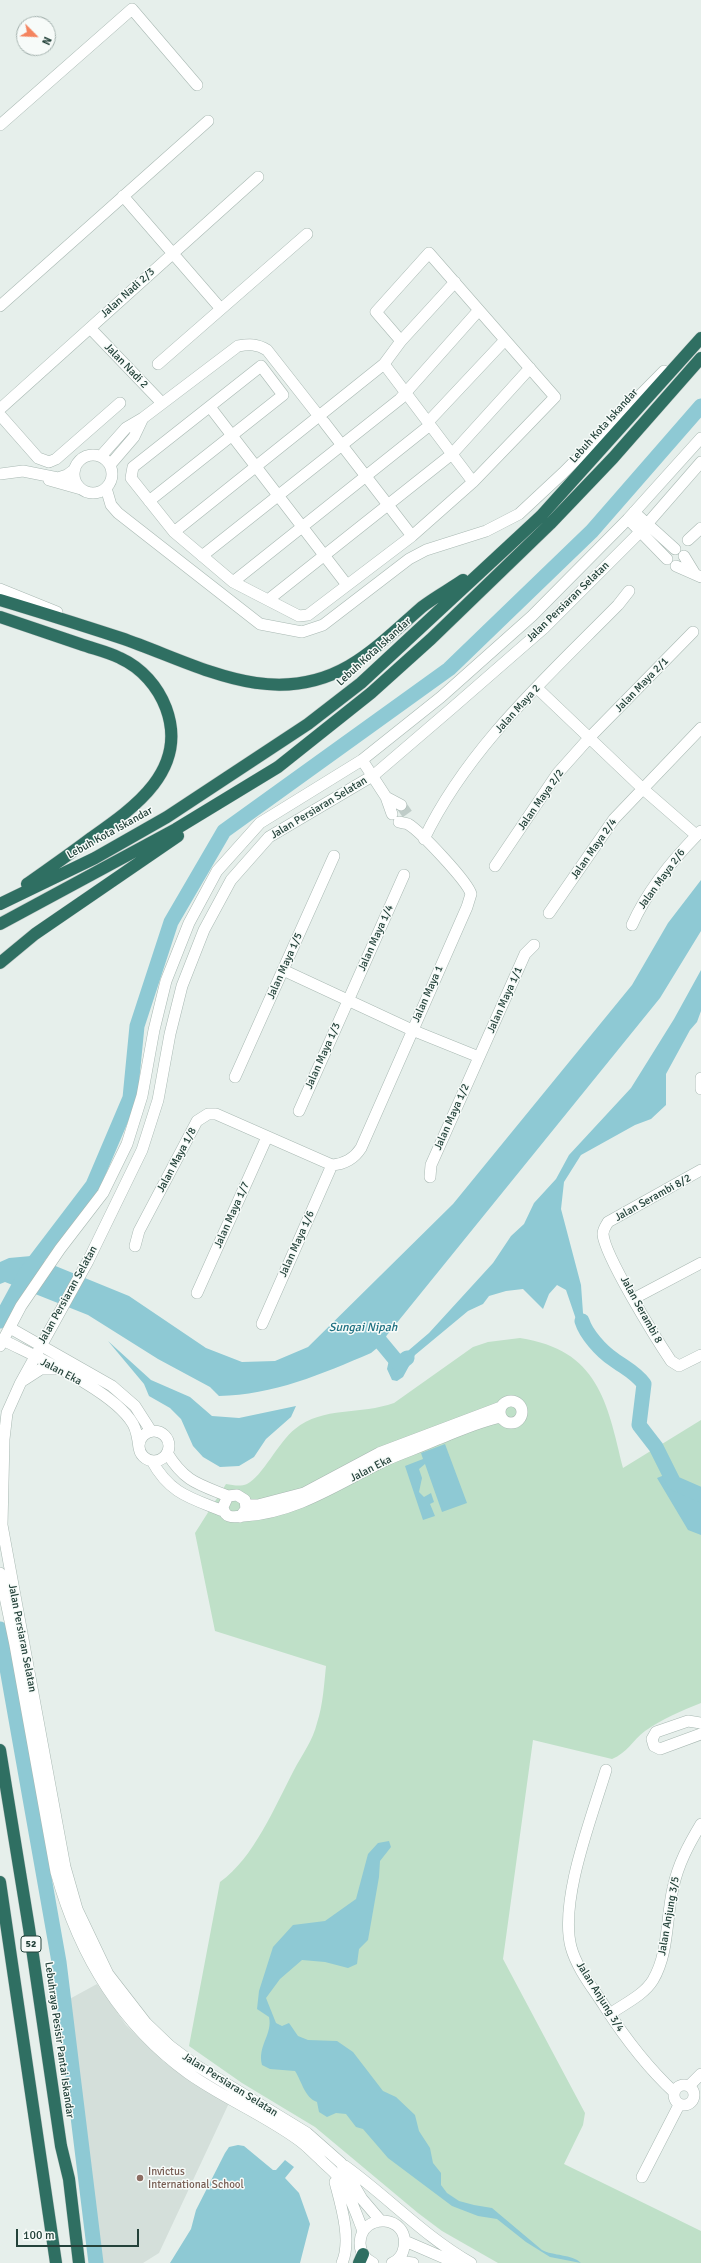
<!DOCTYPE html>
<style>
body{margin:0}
#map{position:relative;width:701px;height:2263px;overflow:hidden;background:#e6efeb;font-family:Signika,sans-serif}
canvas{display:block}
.north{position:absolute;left:16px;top:16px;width:40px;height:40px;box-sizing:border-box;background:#f7fbf9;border:1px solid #a3b1ad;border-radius:50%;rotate:114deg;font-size:11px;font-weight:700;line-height:16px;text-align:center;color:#24423a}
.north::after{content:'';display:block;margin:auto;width:14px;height:18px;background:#f4845f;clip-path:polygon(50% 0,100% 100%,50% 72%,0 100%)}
.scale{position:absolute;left:16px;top:2229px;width:123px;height:18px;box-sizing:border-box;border:2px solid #24423a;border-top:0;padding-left:5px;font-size:12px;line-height:14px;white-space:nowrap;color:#24423a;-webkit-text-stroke:3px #f7fbf9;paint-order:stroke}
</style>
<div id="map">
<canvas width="701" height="2263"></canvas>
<div class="north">N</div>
<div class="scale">100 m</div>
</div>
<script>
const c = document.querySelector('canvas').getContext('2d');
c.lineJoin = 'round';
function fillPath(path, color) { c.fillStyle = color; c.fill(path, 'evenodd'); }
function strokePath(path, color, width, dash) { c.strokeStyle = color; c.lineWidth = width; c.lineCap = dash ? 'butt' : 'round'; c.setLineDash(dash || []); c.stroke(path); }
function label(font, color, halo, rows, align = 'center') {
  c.font = font + ' Signika,sans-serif'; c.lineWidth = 3; c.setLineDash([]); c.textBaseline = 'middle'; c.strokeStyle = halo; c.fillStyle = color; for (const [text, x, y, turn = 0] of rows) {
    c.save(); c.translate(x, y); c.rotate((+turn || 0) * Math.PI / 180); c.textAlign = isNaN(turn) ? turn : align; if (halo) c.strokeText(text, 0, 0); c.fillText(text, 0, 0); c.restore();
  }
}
fillPath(new Path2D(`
 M 97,1984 L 126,2025 L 163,2061 L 191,2082 L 229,2103 L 159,2253 L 143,2263 L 96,2263 L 64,2002 Z`), '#d4dfda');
fillPath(new Path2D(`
 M 520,1338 C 598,1350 607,1401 623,1468 L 701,1420 L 701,1703 C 681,1711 662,1719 645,1731 C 633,1740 627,1753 612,1759 L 533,1740 L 503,1959 L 585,2113 L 583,2125 L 564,2164 L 701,2231 L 701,2263 L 498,2263 L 442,2231 L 418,2213 L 315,2127 L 242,2083 L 189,2046 L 220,1882 C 254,1858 275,1806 294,1770 C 302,1755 313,1740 317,1723 C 323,1705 324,1685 326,1666 L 215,1631 L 195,1533 L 226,1484 C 233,1485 240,1487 247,1484 C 262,1477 279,1441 295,1429 C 323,1406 361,1415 394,1403 L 473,1347 L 488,1342 Z`), '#bfe0c8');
fillPath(new Path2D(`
 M 701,880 L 701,931 L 660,998 L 387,1335 L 382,1344 L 371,1353 C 322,1374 273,1395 219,1396 L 210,1387 L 158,1359 L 88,1315 L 5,1282 L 0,1284 L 0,1262 L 9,1258 L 31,1256 L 129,1296 L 206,1348 L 242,1362 L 275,1361 L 308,1347 L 453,1204 L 632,985 L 668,923 Z
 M 701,970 L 701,1011 L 697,1022 L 690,1030 L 666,1074 L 666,1105 L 651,1119 L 635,1125 L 581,1155 L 564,1182 L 561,1209 L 581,1285 L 583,1313 L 592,1337 L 579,1328 L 566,1290 L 557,1285 L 549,1294 L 543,1309 L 523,1289 L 506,1291 L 489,1296 L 483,1304 L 468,1311 L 415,1355 L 403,1377 L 397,1381 L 392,1380 L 387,1369 L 389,1360 L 396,1354 L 402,1356 L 429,1333 L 493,1263 L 511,1236 L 524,1224 L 534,1203 L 556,1179 L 569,1155 L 631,1088 L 674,1019 Z
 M 108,1341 L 151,1380 L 190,1397 L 212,1416 L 239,1418 L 296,1406 L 291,1417 L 266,1439 L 254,1457 L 239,1466 L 220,1467 L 203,1457 L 193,1446 L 181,1419 L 170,1408 L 149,1396 L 144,1384 Z
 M 445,1444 L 467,1503 L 442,1512 L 425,1464 L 419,1469 L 422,1478 L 419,1492 L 424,1497 L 431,1493 L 434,1502 L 430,1504 L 435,1516 L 423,1520 L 405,1466 L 423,1459 L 421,1453 Z
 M 667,1474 L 682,1483 L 701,1488 L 701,1535 L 688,1530 L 657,1478 Z
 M 389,1841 L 391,1847 L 380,1861 L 379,1877 L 368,1940 L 359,1949 L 357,1964 L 348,1968 L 325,1962 L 302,1960 L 280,1979 L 266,1998 L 276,2023 L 282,2026 L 289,2023 L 298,2036 L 308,2040 L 337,2041 L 353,2052 L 383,2091 L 396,2097 L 415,2115 L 419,2131 L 430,2148 L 433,2163 L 441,2173 L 441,2185 L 447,2193 L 459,2201 L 474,2205 L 492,2208 L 542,2250 C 553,2256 572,2254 581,2263 L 550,2257 L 526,2242 L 497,2219 L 478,2216 L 452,2206 L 388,2158 L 363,2129 L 356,2127 L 346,2114 L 336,2113 L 327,2117 L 319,2112 L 317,2102 C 305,2098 302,2082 295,2071 L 270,2069 L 262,2065 C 257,2046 273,2034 269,2017 L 257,2009 L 259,1991 L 273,1947 L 293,1925 L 325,1921 L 356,1899 L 368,1854 L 378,1843 Z
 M 238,2145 L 244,2146 L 273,2170 L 276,2170 L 285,2160 L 294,2167 L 285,2178 L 299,2193 L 310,2224 L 300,2263 L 170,2263 L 191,2229 L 196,2210 L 225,2153 L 229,2147 Z`), '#8ec9d4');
strokePath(new Path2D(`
 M 0,1321 L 26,1273 L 93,1185 L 130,1098 L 137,1026 L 171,922 L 224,831 L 449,669 L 592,531 L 701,406
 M 582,1321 C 586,1334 601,1351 613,1359 C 625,1368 635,1372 644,1384 L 639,1425 L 656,1447 L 674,1483 L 701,1495
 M 370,1329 L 399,1364 L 407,1358
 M 0,1629 L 59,1962 L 96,2263`), '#8ec9d4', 15);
strokePath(new Path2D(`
 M 401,805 L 408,815`), '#bfccc8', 11, [11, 5.5]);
const minor = new Path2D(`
 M 0,125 L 132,9 L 197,85
 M 123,196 L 221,309
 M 0,306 L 208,121
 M 90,328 L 162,403
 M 401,341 L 455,282
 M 158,364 L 307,234
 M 210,407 L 347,585
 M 0,409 L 258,177
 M 0,415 L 38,458 L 49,462 L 56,459 L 120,403
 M 143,418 L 238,346 C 250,344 257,344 267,350 L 318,415
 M 324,422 L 412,536
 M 428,422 L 505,340
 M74 474a19 19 0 1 1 38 0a19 19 0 1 1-38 0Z
 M 101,456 L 126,428 L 143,418 L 134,437 L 110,465
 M 0,474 L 23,471 L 58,478 L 67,475 L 75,469
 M 49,480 L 81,489
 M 106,488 L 111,505 L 118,513 L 260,624 L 302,632 L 323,625 L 409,559 L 426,550 L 486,531 L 519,514 L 563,473 L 664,371
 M 149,501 L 283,395 L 261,366 L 133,467 L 131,478 L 174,532 L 233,582 L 299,616 L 308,615 L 412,536 L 473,482
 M 634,512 L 675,549
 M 628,519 L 667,559
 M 174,532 L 384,364 L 473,482 L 555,397 L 429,253 L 376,312 L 401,341 L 384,364
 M 688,540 L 701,528
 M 202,556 L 400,399 L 479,310
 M 684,556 L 695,574
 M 676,566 L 701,577
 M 233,582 L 430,425
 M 0,589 L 57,612
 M 268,600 L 452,454 L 530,368
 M 537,688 L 642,788 L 696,835
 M 362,760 L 386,797 L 392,814
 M 386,797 L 401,805
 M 424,839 C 468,747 548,676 618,605 L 629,591
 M 495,866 L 557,774 L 590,737 L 693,632
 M 549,913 L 614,819 L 701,728
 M 632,925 C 648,889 674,858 701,831
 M 283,970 L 412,1030 L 479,1057
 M 235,1077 L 334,856
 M 701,1078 L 701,1089
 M 299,1111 L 404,875
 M 701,1170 L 608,1222 C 606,1226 603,1229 603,1234 C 604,1255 657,1340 671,1361 L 679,1366 L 701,1355
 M 430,1177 L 431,1165 L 525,954 L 534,945
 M 135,1246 L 139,1231 L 197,1121 L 208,1114 L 216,1114 L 332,1165 C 345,1164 354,1159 361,1148 L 467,907 L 471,894 C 468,882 420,831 408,824 C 406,823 402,823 399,822
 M 197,1293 L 267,1137
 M 633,1299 L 701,1263
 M 262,1324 L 332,1165
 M 10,1328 L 112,1386 L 135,1406 L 151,1431
 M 3,1340 C 38,1358 114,1391 133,1424 C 137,1431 138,1439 139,1448
 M 0,1346 L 21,1306 L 60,1249 L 103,1193 L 127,1144 L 142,1096 L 154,1030 L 166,981 L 189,923 L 217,871 L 260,823 L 362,760 L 441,697 L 532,616 L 628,519 L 701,438
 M 24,1380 L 41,1369 L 55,1369
 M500 1412a11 11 0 1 1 22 0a11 11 0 1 1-22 0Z
 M139 1446a15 15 0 1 1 30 0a15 15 0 1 1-30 0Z
 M 167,1453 C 185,1482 198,1484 228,1496
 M 152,1461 C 170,1494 191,1498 223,1511
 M 246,1505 L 258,1505 L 304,1493 L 379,1453 L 501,1407
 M 240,1517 L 246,1509 L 245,1500 L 237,1495 L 228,1496 L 223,1507 C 225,1519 233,1517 244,1516 C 296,1513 339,1483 384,1461 C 402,1453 420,1447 438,1439 C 459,1431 479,1421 501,1417
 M 0,1573 L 15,1645 L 56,1872 C 78,1952 119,2023 188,2073 C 223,2098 265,2115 300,2141 C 307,2146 313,2153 320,2159 C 325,2165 333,2170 337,2176 C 349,2192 356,2213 363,2231
 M 701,1723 L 688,1721 L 656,1732 L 652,1739 L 654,1746 L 660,1749 L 701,1734
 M 606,1770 C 592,1817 559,1900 571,1947 C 577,1969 593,1988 605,2007 C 625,2038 647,2067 674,2092
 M 610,2014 C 624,2004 644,1995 653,1980 C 669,1953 666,1918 673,1888 C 678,1864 689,1844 701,1824
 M674 2095a10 10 0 1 1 20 0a10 10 0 1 1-20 0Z
 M 689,2086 L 701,2074
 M 345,2166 C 388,2197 425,2237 471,2263
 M 642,2177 L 679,2105
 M 335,2182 C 341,2205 352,2240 342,2263
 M 380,2220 L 362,2199 L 341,2163 L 307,2133 L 194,2064 L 170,2046 L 146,2023 L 108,1974 L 77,1909 L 65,1867 L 2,1525 L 4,1439 L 7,1413 L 20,1384 L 88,1261 L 142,1150 L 158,1100 L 170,1034 L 182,986 L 204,930 L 231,880 L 269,837 L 374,775 L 451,709 L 544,628 L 641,531 L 701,462
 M 405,2241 L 456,2263
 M 396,2261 L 413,2263
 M 373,2263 C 365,2259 360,2252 360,2243 C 361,2211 410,2215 404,2247 C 403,2254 399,2260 392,2263`);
const highway = new Path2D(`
 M 0,600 C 40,612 81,625 121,638 C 197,664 271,711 349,666 C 376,650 399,627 422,607 C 435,597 450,589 463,580
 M 0,617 C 27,626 54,635 80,644 C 94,649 108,652 120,658 C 142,668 158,687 166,708 C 189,770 134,808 91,838 C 70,854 48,869 27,884
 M 0,904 L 95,858 L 167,817 L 308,724 L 361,683 L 541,516 L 701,338
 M 0,924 L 176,829 L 278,767 L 371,693 L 431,639 L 550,524 L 613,458 L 701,358
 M 0,963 L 35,934 L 178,836
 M 0,1750 L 29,1928 L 61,2146 L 69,2179 L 79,2263
 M 0,1882 L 56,2263
 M 359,2263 L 363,2254`);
strokePath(minor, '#a8b8b2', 12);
strokePath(highway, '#c2cac8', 13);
strokePath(minor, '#fff', 11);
strokePath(highway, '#2f6f62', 12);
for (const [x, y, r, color] of [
 [140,2178,4,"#8d6e63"]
]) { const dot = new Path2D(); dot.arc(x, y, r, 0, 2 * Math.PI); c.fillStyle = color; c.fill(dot); strokePath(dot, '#f7fbf9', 1.5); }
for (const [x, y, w] of [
 [31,1944,20]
]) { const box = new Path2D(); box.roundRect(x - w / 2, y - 8, w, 16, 3); c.fillStyle = '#f7fbf9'; c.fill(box); strokePath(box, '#24423a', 1); }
label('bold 10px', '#24423a', null, [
 ["52",31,1944]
]);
label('11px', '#24423a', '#f7fbf9', [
 ["Jalan Nadi 2/3",128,293,-42],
 ["Jalan Nadi 2",126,366,46],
 ["Lebuh Kota Iskandar",604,426,-48],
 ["Jalan Persiaran Selatan",568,602,-44],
 ["Lebuh Kota Iskandar",374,652,-42],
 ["Jalan Maya 2/1",642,685,-46],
 ["Jalan Maya 2",518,709,-48],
 ["Jalan Maya 2/2",541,800,-55],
 ["Jalan Persiaran Selatan",319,808,-31],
 ["Lebuh Kota Iskandar",110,833,-29],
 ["Jalan Maya 2/4",594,849,-55],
 ["Jalan Maya 2/6",662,879,-54],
 ["Jalan Maya 1/4",376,938,-66],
 ["Jalan Maya 1/5",285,966,-66],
 ["Jalan Maya 1",428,994,-66],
 ["Jalan Maya 1/1",505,1000,-66],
 ["Jalan Maya 1/3",323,1056,-66],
 ["Jalan Maya 1/2",452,1117,-66],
 ["Jalan Maya 1/8",177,1160,-62],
 ["Jalan Serambi 8/2",653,1198,-29],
 ["Jalan Maya 1/7",232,1215,-66],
 ["Jalan Maya 1/6",297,1244,-66],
 ["Jalan Persiaran Selatan",68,1295,-61],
 ["Jalan Serambi 8",641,1310,61],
 ["Jalan Eka",61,1372,28],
 ["Jalan Eka",371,1469,-27],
 ["Jalan Persiaran Selatan",22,1638,79],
 ["Jalan Anjung 3/5",669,1916,-80],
 ["Jalan Anjung 3/4",600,1997,58],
 ["Lebuhraya Pesisir Pantai Iskandar",59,2040,82],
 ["Jalan Persiaran Selatan",230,2085,32]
]);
label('11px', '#785e54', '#f7fbf9', [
 ["Invictus",148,2172],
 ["International School",148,2185]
], 'left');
label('italic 12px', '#1c6f80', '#f7fbf9', [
 ["Sungai Nipah",363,1328]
]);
</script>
